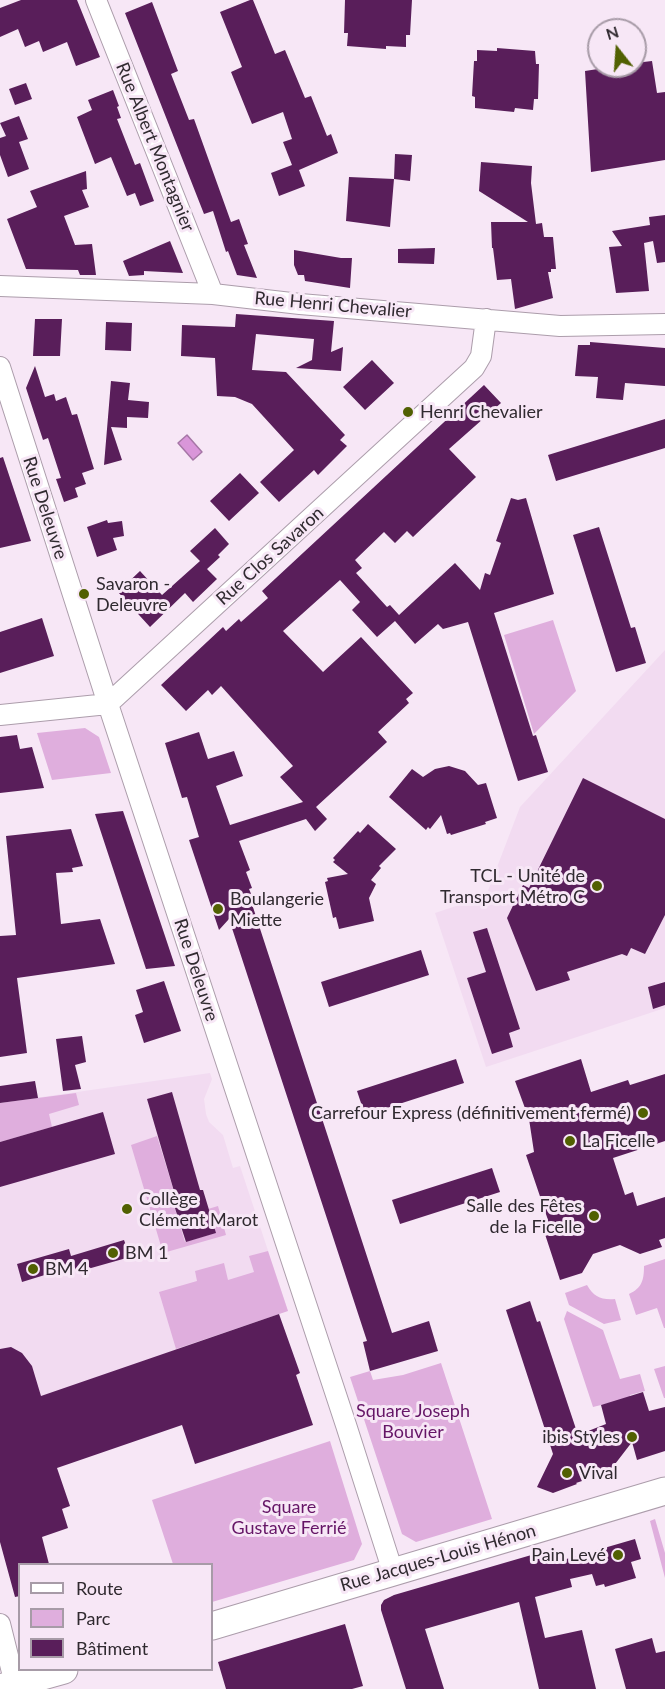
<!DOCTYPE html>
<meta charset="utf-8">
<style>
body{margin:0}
#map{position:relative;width:665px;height:1689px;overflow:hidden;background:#f7e7f6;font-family:Lato,sans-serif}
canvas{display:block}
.legend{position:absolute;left:18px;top:1563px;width:195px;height:108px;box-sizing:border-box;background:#f7e7f6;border:2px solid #a79ba7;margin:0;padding:8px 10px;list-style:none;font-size:18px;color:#302a30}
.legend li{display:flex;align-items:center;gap:12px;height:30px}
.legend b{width:30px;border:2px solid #a79ba7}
.north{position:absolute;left:587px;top:18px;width:60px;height:60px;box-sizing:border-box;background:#f7e7f6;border:2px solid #a79ba7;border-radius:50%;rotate:343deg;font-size:16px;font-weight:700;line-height:24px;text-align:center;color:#302a30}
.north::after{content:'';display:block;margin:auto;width:21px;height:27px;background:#516002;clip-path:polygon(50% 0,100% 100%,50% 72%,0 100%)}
</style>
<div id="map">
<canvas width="665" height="1689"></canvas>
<ul class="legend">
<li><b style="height:8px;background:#fff"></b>Route</li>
<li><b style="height:16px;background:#dfaedd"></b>Parc</li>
<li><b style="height:16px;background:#591e5a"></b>Bâtiment</li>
</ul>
<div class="north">N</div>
</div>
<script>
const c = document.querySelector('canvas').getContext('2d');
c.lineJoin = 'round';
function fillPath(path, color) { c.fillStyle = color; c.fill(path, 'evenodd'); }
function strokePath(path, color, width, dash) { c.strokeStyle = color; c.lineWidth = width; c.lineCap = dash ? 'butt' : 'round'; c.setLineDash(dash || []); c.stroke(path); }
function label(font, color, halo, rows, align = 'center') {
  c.font = font + ' Lato,sans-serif'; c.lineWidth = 6; c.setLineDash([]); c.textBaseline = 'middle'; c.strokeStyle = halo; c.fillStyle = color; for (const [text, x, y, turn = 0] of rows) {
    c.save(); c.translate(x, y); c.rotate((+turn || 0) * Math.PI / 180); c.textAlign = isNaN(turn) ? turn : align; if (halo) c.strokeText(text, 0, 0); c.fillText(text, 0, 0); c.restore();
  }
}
fillPath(new Path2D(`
 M 665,650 L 665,1008 L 486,1067 L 435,913 L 486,896 L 520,807 Z
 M 210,1073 L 212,1079 L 204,1099 L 206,1114 L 209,1122 L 223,1135 L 233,1168 L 240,1166 L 288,1311 L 0,1411 L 0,1103 Z`), '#f2dbf1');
fillPath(new Path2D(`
 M 553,620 L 576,691 L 534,734 L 504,635 Z
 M 85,728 L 99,737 L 111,773 L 52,780 L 37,733 Z
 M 76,1093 L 79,1105 L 49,1114 L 52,1127 L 0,1142 L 0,1103 Z
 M 157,1136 L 176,1198 L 172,1199 L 185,1242 L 215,1233 L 208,1209 L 218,1206 L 226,1235 L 163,1253 L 131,1145 Z
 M 268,1251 L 288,1311 L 176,1349 L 159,1292 L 197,1281 L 195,1271 L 224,1263 L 228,1280 L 254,1272 L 249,1256 Z
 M 665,1259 L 665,1328 L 664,1328 L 657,1308 L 636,1315 L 629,1294 C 642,1288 644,1280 644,1266 Z
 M 587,1285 C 594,1297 601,1300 615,1299 L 621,1320 L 604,1324 L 569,1305 L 565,1293 Z
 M 567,1311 L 603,1330 L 620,1379 L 640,1374 L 645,1391 L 630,1395 L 632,1401 L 613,1402 L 593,1407 L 564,1319 Z
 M 441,1363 L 492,1519 L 416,1542 L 402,1534 L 350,1377 L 370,1371 L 373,1380 L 403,1375 Z
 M 665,1366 L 665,1398 L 664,1398 L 654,1369 Z
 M 330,1441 L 362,1544 L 354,1560 L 212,1602 L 212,1564 L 173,1564 L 152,1500 Z
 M 655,1519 L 665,1553 L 665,1578 L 650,1521 Z`), '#dfaedd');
const water = new Path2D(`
 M 187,435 L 202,452 L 193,460 L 178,443 Z`);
fillPath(water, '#d996d9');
strokePath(water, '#a676a6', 1.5);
fillPath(new Path2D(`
 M 21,0 L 77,0 L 100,57 L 76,66 L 67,42 L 43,52 L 39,41 L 25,47 L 18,29 L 0,37 L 0,8 Z
 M 250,0 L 253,0 L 275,54 L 285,50 L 305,98 L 311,96 L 327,136 L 331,134 L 338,153 L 299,170 L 305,186 L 279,196 L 271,173 L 292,165 L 283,142 L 292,139 L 283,112 L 252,124 L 231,72 L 242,67 L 220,12 Z
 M 345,0 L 412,0 L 410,35 L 406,35 L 406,47 L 386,46 L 386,49 L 347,46 L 348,33 L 344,33 Z
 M 152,2 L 178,71 L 171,74 L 189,120 L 194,119 L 231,222 L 239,219 L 248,244 L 244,245 L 257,278 L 237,275 L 228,251 L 226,252 L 213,211 L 204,214 L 125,13 Z
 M 497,48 L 535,51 L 536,64 L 539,64 L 538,99 L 534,99 L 533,110 L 515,108 L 514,112 L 475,108 L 475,97 L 472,96 L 474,61 L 477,61 L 477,50 L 497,51 Z
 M 652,61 L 657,93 L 665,92 L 665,160 L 591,172 L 585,71 L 617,66 L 635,66 L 635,63 Z
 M 26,83 L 32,99 L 15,105 L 9,89 Z
 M 113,90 L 119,106 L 117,107 L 121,118 L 117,119 L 135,165 L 140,163 L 154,201 L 140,206 L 135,193 L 127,196 L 111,157 L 95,164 L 77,117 L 92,110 L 88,100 Z
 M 19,116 L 28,139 L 19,142 L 29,169 L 8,177 L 0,155 L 0,138 L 6,136 L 0,123 Z
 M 395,154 L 412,155 L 410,181 L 394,179 Z
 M 481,162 L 532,166 L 531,183 L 536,224 L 542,223 L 544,237 L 553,237 L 556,269 L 551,269 L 551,272 L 548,272 L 553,298 L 515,309 L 511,279 L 497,280 L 493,248 L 492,248 L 491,222 L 528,222 L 479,191 Z
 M 86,171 L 87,189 L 82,190 L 89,207 L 64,216 L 75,245 L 92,244 L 96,275 L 80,275 L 78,270 L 26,269 L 7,219 L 37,207 L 30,191 Z
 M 349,177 L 394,179 L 390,227 L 346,221 Z
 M 665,215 L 665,262 L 657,263 L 653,241 L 644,243 L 649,291 L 616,293 L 609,247 L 622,246 L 612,231 L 650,225 L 649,217 Z
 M 170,241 L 183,273 L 144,271 L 144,275 L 129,276 L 123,261 Z
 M 435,248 L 434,264 L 398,263 L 398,249 Z
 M 294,250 L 341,258 L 352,258 L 350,288 L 305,281 L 304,275 L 298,275 L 294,265 Z
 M 236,314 L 334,321 L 331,352 L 343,347 L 341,371 L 296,368 L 312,360 L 314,339 L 256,334 L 252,370 L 286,372 L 345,435 L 340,440 L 347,446 L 318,475 L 314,470 L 279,502 L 260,482 L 294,450 L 252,404 L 235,397 L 217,396 L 215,358 L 181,356 L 182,325 L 235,327 Z
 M 35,319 L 62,319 L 60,356 L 33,356 Z
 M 106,322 L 132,323 L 131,351 L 105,350 Z
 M 590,342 L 665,348 L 665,386 L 625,383 L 623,400 L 596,398 L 598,377 L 575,376 L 578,345 L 590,345 Z
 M 372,360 L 394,383 L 365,410 L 343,387 Z
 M 35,366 L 45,397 L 54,394 L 56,401 L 66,397 L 72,415 L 77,414 L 94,469 L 82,473 L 86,484 L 75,488 L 78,497 L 64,502 L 56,479 L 61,478 L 48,438 L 43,440 L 26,388 Z
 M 111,381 L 130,383 L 128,400 L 149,402 L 148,418 L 127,417 L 127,428 L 111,427 L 122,460 L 104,465 Z
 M 484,385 L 501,403 L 449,449 L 476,477 L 413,537 L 407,531 L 395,543 L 384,532 L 355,560 L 362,568 L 356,573 L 387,607 L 390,605 L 399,615 L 455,563 L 480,590 L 485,573 L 490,575 L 501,543 L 496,541 L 511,498 L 518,500 L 526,498 L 554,594 L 494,613 L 533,736 L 536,735 L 548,772 L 518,781 L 468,622 L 443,629 L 438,624 L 415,644 L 395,621 L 377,637 L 352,610 L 360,602 L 340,580 L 283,631 L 323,672 L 361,637 L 413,693 L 406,699 L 409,703 L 378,732 L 387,742 L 316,807 L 327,819 L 315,831 L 306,819 L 239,841 L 250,870 L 246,872 L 252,888 L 249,889 L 252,896 L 250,898 L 392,1333 L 429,1321 L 438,1351 L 370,1371 L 363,1342 L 367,1341 L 229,919 L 219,930 L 189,840 L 199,837 L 187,797 L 182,798 L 165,743 L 199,732 L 208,759 L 234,751 L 243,776 L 216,786 L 230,825 L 303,802 L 280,777 L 293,766 L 221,686 L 212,695 L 208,690 L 186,711 L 161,685 L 223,627 L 226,631 L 239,619 L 241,622 L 268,598 L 262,591 Z
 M 665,419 L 665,448 L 556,481 L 548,455 Z
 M 3,457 L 31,541 L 0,548 L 0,458 Z
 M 240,473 L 259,493 L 229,521 L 210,501 Z
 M 107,520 L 108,523 L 122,521 L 124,536 L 113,538 L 117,550 L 97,557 L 87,527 Z
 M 599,527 L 631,628 L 635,627 L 646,663 L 616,672 L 573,535 Z
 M 215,528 L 229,544 L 218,555 L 220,557 L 207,569 L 217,579 L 193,602 L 185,593 L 150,627 L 118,592 L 140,571 L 162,595 L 200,561 L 190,551 Z
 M 42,618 L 54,656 L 0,673 L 0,632 Z
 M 17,735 L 20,749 L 32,747 L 44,788 L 0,793 L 0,737 Z
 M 449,766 L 465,771 L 478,785 L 486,783 L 497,818 L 485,822 L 486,824 L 451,835 L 450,833 L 447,834 L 441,815 L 430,829 L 428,827 L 426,830 L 389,797 L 412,769 L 423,777 L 435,769 Z
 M 583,778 L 665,819 L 665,915 L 645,954 L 631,948 L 627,956 L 622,954 L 567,972 L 570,980 L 536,991 L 507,918 L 523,885 L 529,888 Z
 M 123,811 L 165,936 L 175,966 L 146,969 L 95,814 Z
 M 368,824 L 396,849 L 379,866 L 381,868 L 371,880 L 376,884 L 369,898 L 374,921 L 339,929 L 336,917 L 333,918 L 325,882 L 328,881 L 327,878 L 348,874 L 333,862 L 335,860 L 333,858 L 358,831 L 360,833 Z
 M 71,829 L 83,866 L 72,868 L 73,872 L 56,873 L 61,924 L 100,919 L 115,964 L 17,978 L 27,1053 L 0,1057 L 0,936 L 16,935 L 6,836 Z
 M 487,928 L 520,1029 L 509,1033 L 513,1047 L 492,1054 L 467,978 L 486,972 L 473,932 Z
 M 421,950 L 429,975 L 329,1007 L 321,982 Z
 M 164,981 L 181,1031 L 144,1043 L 135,1015 L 143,1012 L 136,990 Z
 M 665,982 L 665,1005 L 653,1009 L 648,987 Z
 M 82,1036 L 86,1062 L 75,1065 L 81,1089 L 63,1091 L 56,1039 Z
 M 456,1059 L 464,1083 L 365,1115 L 357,1091 Z
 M 581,1059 L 591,1092 L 628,1080 L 630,1085 L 665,1074 L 665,1141 L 613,1158 L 625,1195 L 633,1192 L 637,1206 L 665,1197 L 665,1238 L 659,1240 L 662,1247 L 640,1254 L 620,1245 L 593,1254 L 582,1273 L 560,1280 L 541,1222 L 548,1220 L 526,1155 L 534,1152 L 529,1119 L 515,1081 Z
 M 35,1081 L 38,1098 L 0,1103 L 0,1086 Z
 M 172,1092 L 200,1190 L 203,1190 L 216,1233 L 186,1242 L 172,1199 L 176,1198 L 147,1099 Z
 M 103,1112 L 115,1154 L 0,1187 L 0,1142 Z
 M 492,1168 L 500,1192 L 400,1224 L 392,1200 Z
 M 124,1240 L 130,1257 L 77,1272 L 74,1266 L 22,1282 L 17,1264 L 69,1249 L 71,1256 Z
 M 530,1301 L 537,1322 L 540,1321 L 578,1435 L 606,1424 L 601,1405 L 643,1392 L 649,1411 L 665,1407 L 665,1451 L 637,1460 L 632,1442 L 612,1468 L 584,1478 L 585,1480 L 576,1483 L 577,1484 L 553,1493 L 537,1487 L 553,1454 L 506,1310 Z
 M 279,1314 L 300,1373 L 296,1375 L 313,1425 L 195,1464 L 182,1425 L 57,1468 L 70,1506 L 62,1509 L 68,1528 L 42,1537 L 49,1564 L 20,1564 L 20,1596 L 15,1597 L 0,1542 L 0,1349 L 11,1347 L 22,1353 L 32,1366 L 41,1396 Z
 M 635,1539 L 641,1559 L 631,1562 L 636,1578 L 605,1587 L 604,1584 L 596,1586 L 592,1574 L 570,1579 L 572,1587 L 535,1597 L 545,1638 L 582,1630 L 596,1689 L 539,1689 L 519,1602 L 425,1629 L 444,1689 L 406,1689 L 381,1610 L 381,1605 L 384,1600 L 394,1595 L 552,1549 L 556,1562 Z
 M 345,1624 L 363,1686 L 352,1689 L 226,1689 L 218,1662 Z
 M 652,1638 L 656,1653 L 665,1651 L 665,1689 L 626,1689 L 615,1649 Z`), '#591e5a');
const street = new Path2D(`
 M 96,0 L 213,294
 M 0,286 L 213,294 L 300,304 L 560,326 L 665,324
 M 0,367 L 108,704 L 346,1425 L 393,1572
 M 0,715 L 108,704 L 474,368 L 481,356 L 486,319
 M 0,1624 L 15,1684`);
const secondary = new Path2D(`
 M 212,1626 L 665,1491
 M 0,1688 L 64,1670`);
strokePath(street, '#ac9dab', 22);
strokePath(secondary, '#ac9dab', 29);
strokePath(street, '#fff', 20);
strokePath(secondary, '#fff', 27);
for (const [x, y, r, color] of [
 [408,412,6,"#516002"],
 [84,594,6,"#516002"],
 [597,886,6,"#516002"],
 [218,909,6,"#516002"],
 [643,1113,6,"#516002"],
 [570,1141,6,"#516002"],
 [127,1209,6,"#516002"],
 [594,1216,6,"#516002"],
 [113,1253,6,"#516002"],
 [33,1269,6,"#516002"],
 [632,1437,6,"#516002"],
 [567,1473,6,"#516002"],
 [618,1555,6,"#516002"]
]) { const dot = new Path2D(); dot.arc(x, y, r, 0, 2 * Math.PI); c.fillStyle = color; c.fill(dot); strokePath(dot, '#f7e7f6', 2); }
label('18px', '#302a30', '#f7e7f6', [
 ["Rue Albert Montagnier",155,147,68],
 ["Rue Henri Chevalier",333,305,5],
 ["Rue Deleuvre",45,508,72],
 ["Rue Clos Savaron",270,556,-42],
 ["Rue Deleuvre",196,970,72],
 ["Rue Jacques-Louis Hénon",438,1558,-16]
]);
label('18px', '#302a30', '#f7e7f6', [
 ["Henri Chevalier",420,412],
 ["Savaron -",96,584],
 ["Deleuvre",96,605],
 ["TCL - Unité de",585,876,"right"],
 ["Transport Métro C",585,897,"right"],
 ["Boulangerie",230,899],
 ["Miette",230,920],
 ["Carrefour Express (définitivement fermé)",631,1113,"right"],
 ["La Ficelle",582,1141],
 ["Collège",139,1199],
 ["Clément Marot",139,1220],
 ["Salle des Fêtes",582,1206,"right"],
 ["de la Ficelle",582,1227,"right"],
 ["BM 1",125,1253],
 ["BM 4",45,1269],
 ["ibis Styles",620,1437,"right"],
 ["Vival",579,1473],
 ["Pain Levé",606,1555,"right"]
], 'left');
label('18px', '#651566', '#f7e7f6', [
 ["Square Joseph",413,1411],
 ["Bouvier",413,1432],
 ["Square",289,1507],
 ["Gustave Ferrié",289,1528]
]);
</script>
